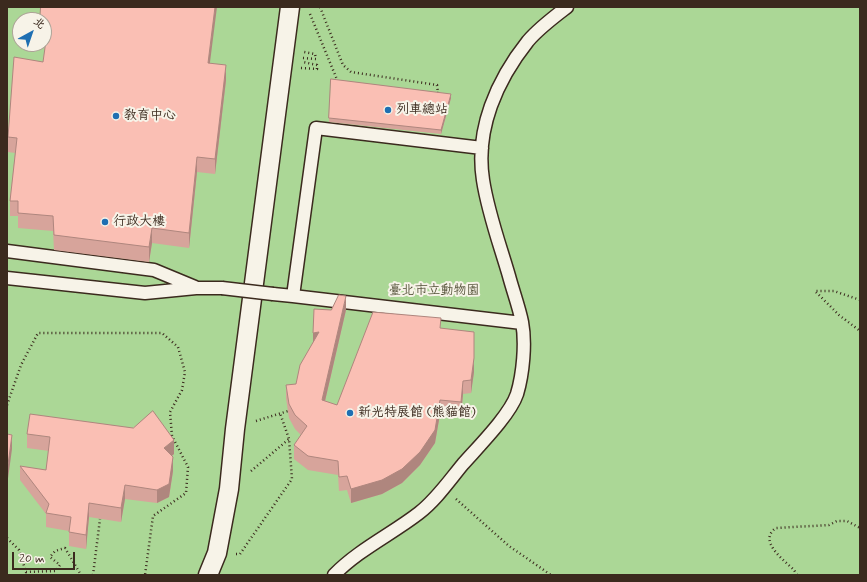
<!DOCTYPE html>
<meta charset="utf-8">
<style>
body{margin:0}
#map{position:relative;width:867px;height:582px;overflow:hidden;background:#f7f3e8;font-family:Mynerve,"LXGW WenKai TC",sans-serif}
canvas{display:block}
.frame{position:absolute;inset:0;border:8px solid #3b2a1e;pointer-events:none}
.north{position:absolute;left:12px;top:12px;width:40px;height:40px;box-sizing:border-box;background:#f7f3e8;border:1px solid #aca397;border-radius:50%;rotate:40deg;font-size:11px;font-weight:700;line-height:16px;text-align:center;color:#3b2a1e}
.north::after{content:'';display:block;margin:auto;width:14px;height:18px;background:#1f6fb2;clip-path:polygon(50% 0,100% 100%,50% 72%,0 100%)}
.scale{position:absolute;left:12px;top:552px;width:63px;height:18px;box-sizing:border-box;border:2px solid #3b2a1e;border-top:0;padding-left:5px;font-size:12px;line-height:14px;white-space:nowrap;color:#3b2a1e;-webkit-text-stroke:3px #f7f3e8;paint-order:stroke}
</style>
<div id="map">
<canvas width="867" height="582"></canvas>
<div class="frame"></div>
<div class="north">北</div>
<div class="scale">20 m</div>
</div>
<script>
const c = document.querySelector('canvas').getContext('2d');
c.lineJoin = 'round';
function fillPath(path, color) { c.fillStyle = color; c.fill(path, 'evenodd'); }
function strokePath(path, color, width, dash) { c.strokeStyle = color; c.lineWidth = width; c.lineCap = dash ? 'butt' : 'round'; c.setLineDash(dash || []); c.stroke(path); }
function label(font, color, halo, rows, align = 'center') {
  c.font = font + ' Mynerve,"LXGW WenKai TC",sans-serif'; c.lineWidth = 4; c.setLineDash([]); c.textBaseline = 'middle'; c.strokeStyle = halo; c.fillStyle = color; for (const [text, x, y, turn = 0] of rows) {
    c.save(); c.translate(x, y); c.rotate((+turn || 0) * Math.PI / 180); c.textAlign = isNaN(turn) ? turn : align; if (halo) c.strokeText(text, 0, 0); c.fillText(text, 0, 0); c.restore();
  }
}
fillPath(new Path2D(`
 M 7,7 L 860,7 L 860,575 L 7,575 ZM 20,20 L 44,20 L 44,44 L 20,44 Z`), '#abd796');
const service = new Path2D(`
 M 482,148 L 316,128 L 293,296 L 522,323
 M 7,251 L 154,270 L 195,287
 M 7,278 L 145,293 L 196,288 L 222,288
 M 273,294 L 293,296
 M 334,575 C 358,550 392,534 419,513 C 436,500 449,481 463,464 C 478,447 510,415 517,394 C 523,374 526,343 522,322 C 519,307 513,291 509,276 C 500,245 488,213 483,180 C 475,129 497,80 528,41 C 539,28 554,17 567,7`);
const pedestrian = new Path2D(`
 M 208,575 L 217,553 L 229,489 L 235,429 L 290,7`);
strokePath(service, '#3b2a1e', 15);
strokePath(pedestrian, '#3b2a1e', 21);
strokePath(new Path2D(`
 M 320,7 L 343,65 L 351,72 L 437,85 L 438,93 L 436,92
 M 310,14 L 338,82
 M 303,58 L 316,59 L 315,54 L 304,52
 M 301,68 L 317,69 L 317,65 L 303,62
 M 860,300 L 834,291 L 815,291 L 839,315 L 860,331
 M 7,405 L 21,365 L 38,333 L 162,333 L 178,347 L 185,372 L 182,390 L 170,412 L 172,436 L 188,467 L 186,493 L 153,516 L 145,575
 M 256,421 L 288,411
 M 251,471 L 289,439
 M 456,499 L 509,546 L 551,575
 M 7,538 L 19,550 L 26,572 L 56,571 L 60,565 L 50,557 L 55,551 L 65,548 L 81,575
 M 236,554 L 240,554 L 292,479 L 289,439 L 280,413
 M 93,575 L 100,519
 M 797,575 L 794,570 C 785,561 757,541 776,528 L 829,525 L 837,521 L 847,521 L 860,528`), '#3b2a1e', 2.5, [1, 3]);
strokePath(service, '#f7f3e8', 12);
strokePath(pedestrian, '#f7f3e8', 18);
const serviceBridge = new Path2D(`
 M 222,288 L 273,294`);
strokePath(serviceBridge, '#3b2a1e', 15, []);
strokePath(serviceBridge, '#f7f3e8', 12);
fillPath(new Path2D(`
 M 44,20 L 210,63 L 226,80 L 215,174 L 197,172 L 189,248 L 152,243 L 149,262 L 54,250 L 53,231 L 18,228 L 18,216 L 10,216 L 10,201 L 15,153 L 8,152 L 8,137 L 43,62 L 46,41 L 44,41 Z
 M 451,98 L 441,134 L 329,122 L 329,118 Z
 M 346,310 L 325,401 L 337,405 L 441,328 L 474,372 L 471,393 L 463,394 L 461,415 L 440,414 L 435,443 L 420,465 L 402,483 L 382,494 L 351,503 L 347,490 L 339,491 L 338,475 L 308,470 L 294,459 L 294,445 L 301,435 L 295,429 L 289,418 L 286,398 L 286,385 L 296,384 Z
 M 27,434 L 174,454 L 172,456 L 173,471 L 169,497 L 157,503 L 125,499 L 121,522 L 89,517 L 86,549 L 69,546 L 69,531 L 46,527 L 46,514 L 20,480 L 20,466 L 46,470 L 49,451 L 27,448 Z`), '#d7a49b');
fillPath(new Path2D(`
 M 215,7 L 217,7 L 208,78 L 208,63 Z
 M 226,65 L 226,80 L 215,174 L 215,159 Z
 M 451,94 L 451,98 L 441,134 L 441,130 Z
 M 197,157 L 197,172 L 189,248 L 189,233 Z
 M 152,228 L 152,243 L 149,262 L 149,247 Z
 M 346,296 L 346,310 L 322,414 L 322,400 Z
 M 319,332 L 313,347 L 313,333 Z
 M 474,358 L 474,372 L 471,393 L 471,380 Z
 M 463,381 L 463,394 L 461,415 L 461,402 Z
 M 440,400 L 440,414 L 435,443 L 420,465 L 402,483 L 382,494 L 351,503 L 351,489 Z
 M 12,435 L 12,449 L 7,486 L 7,472 Z
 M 174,440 L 174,454 L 164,462 L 164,448 Z
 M 173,457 L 173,471 L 169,497 L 157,503 L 157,490 Z
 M 125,485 L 125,499 L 121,522 L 121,508 Z
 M 89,503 L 89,517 L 86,549 L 86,535 Z`), '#af867e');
const building = new Path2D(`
 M 41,7 L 215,7 L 208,63 L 226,65 L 215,159 L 197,157 L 189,233 L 152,228 L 149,247 L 54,235 L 53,216 L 18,213 L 18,201 L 10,201 L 17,138 L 8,137 L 14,57 L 43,62 L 48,26 L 44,26 L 44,20 L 40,20 Z
 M 331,79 L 451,94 L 441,130 L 329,118 Z
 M 339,295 L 346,296 L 322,400 L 337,405 L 373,312 L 441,318 L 440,328 L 474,332 L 474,358 L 471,380 L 463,381 L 461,402 L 440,400 L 435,430 L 420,452 L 402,469 L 382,480 L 351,489 L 347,476 L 339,477 L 338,461 L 308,456 L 294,445 L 307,426 L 295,415 L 289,404 L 286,385 L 296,384 L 300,365 L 319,332 L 313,333 L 314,309 L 331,310 Z
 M 153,411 L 174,440 L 164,448 L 173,457 L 169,484 L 157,490 L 125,485 L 121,508 L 89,503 L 86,535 L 69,532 L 71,517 L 46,513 L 49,504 L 20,466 L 46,470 L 50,437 L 27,434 L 30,414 L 133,428 Z
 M 7,434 L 12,435 L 7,472 Z`);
fillPath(building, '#fabfb4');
strokePath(building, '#af867e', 1);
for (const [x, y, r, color] of [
 [388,110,4,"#1f6fb2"],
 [116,116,4,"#1f6fb2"],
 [105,222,4,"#1f6fb2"],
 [350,413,4,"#1f6fb2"]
]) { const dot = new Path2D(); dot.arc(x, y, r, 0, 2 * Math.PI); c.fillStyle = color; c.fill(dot); strokePath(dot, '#f7f3e8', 1.5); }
label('13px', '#3b2a1e', '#f7f3e8', [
 ["列車總站",396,110],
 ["教育中心",124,116],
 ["行政大樓",113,222],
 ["新光特展館 (熊貓館)",358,413]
], 'left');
label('13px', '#57553c', '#f7f3e8', [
 ["臺北市立動物園",434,291]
]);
</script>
